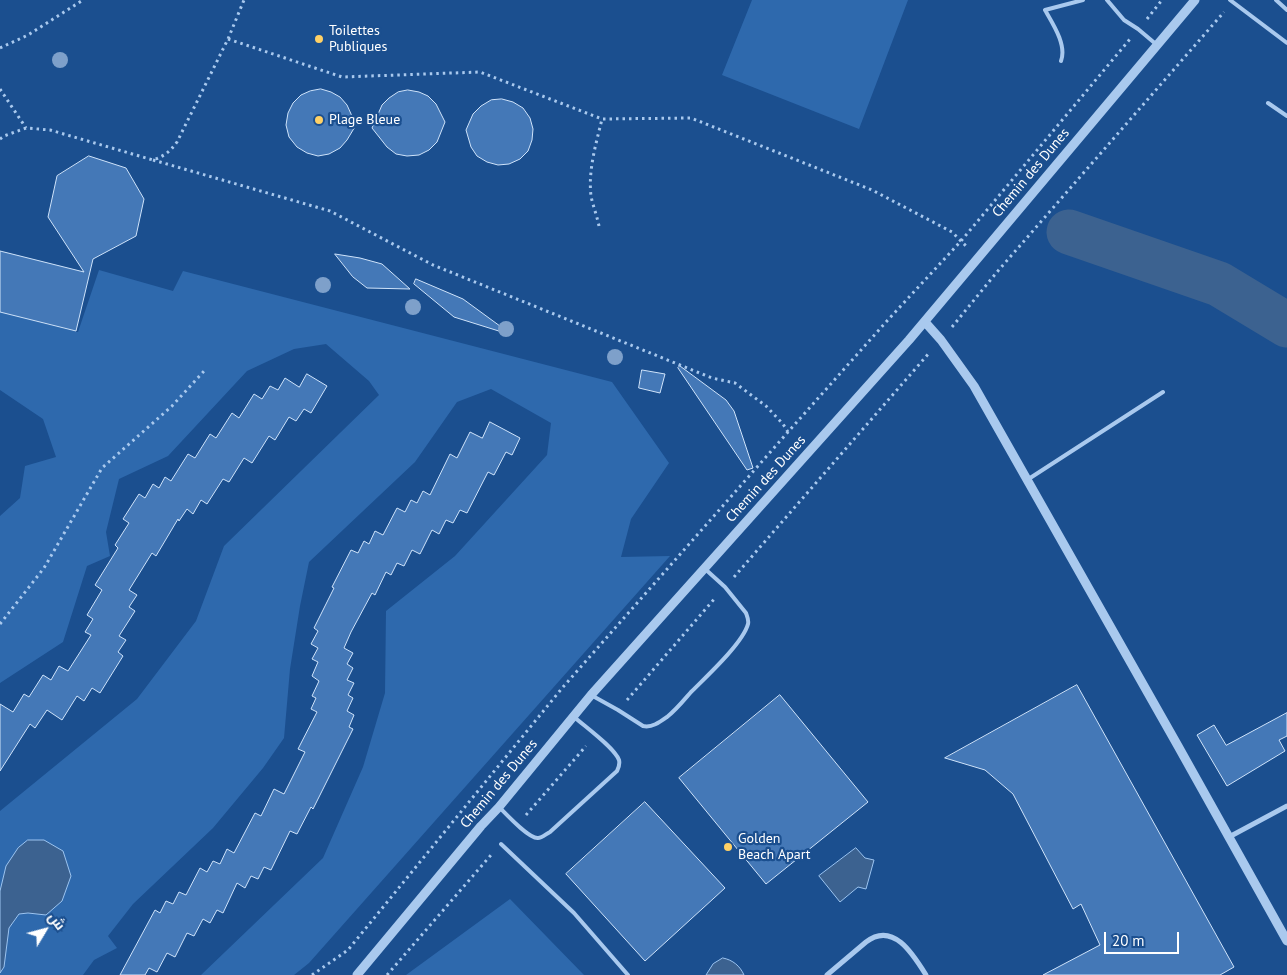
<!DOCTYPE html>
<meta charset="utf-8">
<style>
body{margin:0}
#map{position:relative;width:1287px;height:975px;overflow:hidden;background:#1b4f8f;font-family:"PT Sans",Cairo,sans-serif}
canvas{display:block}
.north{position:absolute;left:20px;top:905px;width:50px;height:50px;-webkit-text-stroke:4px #1b4f8f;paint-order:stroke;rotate:53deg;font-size:14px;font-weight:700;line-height:20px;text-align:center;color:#fff}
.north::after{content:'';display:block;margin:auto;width:18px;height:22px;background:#fff;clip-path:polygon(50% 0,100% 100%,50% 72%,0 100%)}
.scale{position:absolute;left:1104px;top:932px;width:75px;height:22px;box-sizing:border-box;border:2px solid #fff;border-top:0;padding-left:6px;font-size:15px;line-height:18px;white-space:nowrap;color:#fff;-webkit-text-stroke:4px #1b4f8f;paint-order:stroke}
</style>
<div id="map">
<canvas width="1287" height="975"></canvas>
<div class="north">ش</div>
<div class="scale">20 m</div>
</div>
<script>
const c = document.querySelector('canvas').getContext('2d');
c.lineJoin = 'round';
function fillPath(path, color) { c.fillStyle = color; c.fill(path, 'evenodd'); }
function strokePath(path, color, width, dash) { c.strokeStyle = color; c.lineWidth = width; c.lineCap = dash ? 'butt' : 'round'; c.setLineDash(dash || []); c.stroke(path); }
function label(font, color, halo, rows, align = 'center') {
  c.font = font + ' "PT Sans",sans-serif'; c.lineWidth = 4.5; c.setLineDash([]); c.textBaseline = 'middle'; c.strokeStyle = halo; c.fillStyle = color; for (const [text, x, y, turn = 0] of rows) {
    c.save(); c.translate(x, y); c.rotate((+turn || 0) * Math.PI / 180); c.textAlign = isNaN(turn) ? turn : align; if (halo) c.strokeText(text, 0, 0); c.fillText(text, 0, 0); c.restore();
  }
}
fillPath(new Path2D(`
 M 752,0 L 908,0 L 859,129 L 722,75 Z
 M 99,270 L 173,291 L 183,271 L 612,382 L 669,463 L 631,519 L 621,557 L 670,556 L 309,963 L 294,975 L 201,975 L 323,858 L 363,767 L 385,693 L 386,611 L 455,556 L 547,455 L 551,423 L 491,389 L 457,402 L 415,462 L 309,562 L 300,606 L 290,669 L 284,738 L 263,768 L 213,828 L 133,904 L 108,936 L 117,948 L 94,960 L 83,975 L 0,975 L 0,811 L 137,699 L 196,621 L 224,546 L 379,395 L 369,381 L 326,344 L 294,349 L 247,371 L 168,456 L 119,479 L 106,532 L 110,556 L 87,566 L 63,642 L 0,683 L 0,516 L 20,498 L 25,466 L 56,457 L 43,419 L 0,390 L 0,312 L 78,332 Z
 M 510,899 L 584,975 L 406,975 Z`), '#2e69ad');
const water = new Path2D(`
 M 28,840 L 44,840 L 63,851 L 71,876 L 62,901 L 46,915 L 28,913 L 19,914 L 9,928 L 4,967 L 0,973 L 0,891 L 6,866 L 18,848 Z
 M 856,848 L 865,858 L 874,860 L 866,889 L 858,887 L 840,902 L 819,876 Z
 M 723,958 C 733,960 740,966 744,975 L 706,975 L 713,964 Z`);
fillPath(water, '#3c6290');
strokePath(water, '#9cc4f0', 1);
strokePath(new Path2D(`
 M 1069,232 L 1219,284 L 1287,325`), '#3c6290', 45);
const building = new Path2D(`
 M 321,89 L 331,92 L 340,97 L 347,105 L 356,125 L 347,140 L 340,148 L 329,154 L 318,156 L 307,153 L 297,147 L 289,137 L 286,125 L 288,113 L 293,103 L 301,95 L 310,91 Z
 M 408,90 L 419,92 L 428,96 L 436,104 L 445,122 L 437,142 L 429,150 L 419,155 L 407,156 L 396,154 L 387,147 L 372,128 L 382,105 L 389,98 L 398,92 Z
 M 502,99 L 513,102 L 523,108 L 530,118 L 533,129 L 532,140 L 528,151 L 520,159 L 509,164 L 498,165 L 487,162 L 477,156 L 471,147 L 466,130 L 473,114 L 481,106 L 491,100 Z
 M 89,156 L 126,168 L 144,199 L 136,236 L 93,259 L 76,331 L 0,312 L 0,251 L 84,272 L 48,217 L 57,176 Z
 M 335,254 L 360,258 L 382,264 L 410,289 L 367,288 L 353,277 Z
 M 416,279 L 463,299 L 504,329 L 502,332 L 454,317 L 414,284 Z
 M 680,366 L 726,400 L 734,411 L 753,468 L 747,470 L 678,368 Z
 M 642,370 L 665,374 L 660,393 L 639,388 Z
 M 307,374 L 327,386 L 311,413 L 304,409 L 296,421 L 289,417 L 275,440 L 269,436 L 252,463 L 244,458 L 229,482 L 223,479 L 207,504 L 201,500 L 193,514 L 187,509 L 179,521 L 178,519 L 156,556 L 152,553 L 129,590 L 137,595 L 129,607 L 135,611 L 119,636 L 126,640 L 118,652 L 123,656 L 100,693 L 92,688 L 84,701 L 77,696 L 62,720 L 47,710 L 35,728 L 30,724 L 0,771 L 0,704 L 13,712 L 24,694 L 29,697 L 43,675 L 51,680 L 59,666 L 68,671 L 91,635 L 85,632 L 93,619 L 87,615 L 102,590 L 95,585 L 118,548 L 115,545 L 129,523 L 123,519 L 139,494 L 145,498 L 153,484 L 159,488 L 165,477 L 171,481 L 188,454 L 195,458 L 210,434 L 216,438 L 232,413 L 239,418 L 254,394 L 262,399 L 270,386 L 278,390 L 285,378 L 299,387 Z
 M 490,422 L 520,438 L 512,455 L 506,452 L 494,475 L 488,472 L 467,513 L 460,510 L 453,523 L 446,520 L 439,534 L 432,530 L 420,554 L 412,550 L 404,566 L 397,563 L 391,575 L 386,572 L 375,595 L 372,593 L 351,632 L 344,648 L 353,653 L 347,664 L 353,668 L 347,680 L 354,683 L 348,695 L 353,698 L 347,711 L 354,715 L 349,727 L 353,729 L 313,809 L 311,807 L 297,834 L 290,831 L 271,870 L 264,867 L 258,879 L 251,876 L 245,888 L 237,883 L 223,913 L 217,910 L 210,923 L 203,919 L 194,936 L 187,933 L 175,957 L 167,953 L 157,972 L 149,968 L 145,975 L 120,975 L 155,910 L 160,913 L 166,901 L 173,904 L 179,892 L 186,895 L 200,868 L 207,872 L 213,861 L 220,864 L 227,849 L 234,853 L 255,813 L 261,816 L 274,789 L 284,794 L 305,752 L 298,749 L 317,712 L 311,709 L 316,698 L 312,696 L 319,681 L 312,676 L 318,662 L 312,659 L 318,648 L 311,644 L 318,631 L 314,628 L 334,588 L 332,587 L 351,550 L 358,553 L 364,541 L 369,544 L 375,531 L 383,535 L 397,508 L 405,512 L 411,500 L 417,503 L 423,491 L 430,495 L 450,454 L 457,458 L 470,432 L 482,438 Z
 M 1077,685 L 1234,967 L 1220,975 L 1043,975 L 1100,945 L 1081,904 L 1073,909 L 1013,794 L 985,770 L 945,758 Z
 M 780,695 L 868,802 L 766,884 L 679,778 Z
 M 1287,713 L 1287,736 L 1279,740 L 1285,751 L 1227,786 L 1197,735 L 1214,725 L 1226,745 Z
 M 645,802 L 725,888 L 645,961 L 566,874 Z`);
fillPath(building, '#4478b7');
strokePath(building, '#cfe3fa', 1);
strokePath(new Path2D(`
 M 1147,19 L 1162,0
 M 228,39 L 342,77 L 480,72 L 602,119 L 691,118 L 872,190 L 952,232 L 966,246
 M 0,48 L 28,35 L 83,0
 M 0,89 L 26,128
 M 0,139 L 4,136 L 26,128 L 50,130 L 153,160 C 164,156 170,152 177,142 L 228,39 L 244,0
 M 153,160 L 330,211 L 433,265 L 712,378 L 735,383 L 766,406 L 783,424 L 788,432
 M 599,226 C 597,216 593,206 591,196 C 588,170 596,144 602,119
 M 952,327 L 997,272 L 1224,12
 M 734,577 L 930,352
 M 0,624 L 44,568 L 102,468 L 172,406 L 205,370
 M 627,700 L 716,597
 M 526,815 L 586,746
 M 312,975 L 348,950 L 563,687 L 788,432 L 886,322 L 961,241 L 1130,39
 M 387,975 L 491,855`), '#a9c9ee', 3, [2.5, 4]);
strokePath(new Path2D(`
 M 1107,0 L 1124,20 L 1138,29 L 1157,45
 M 1230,0 L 1287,43
 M 1276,0 L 1287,10
 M 1061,61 C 1067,45 1053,24 1045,10 L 1083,0
 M 1268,103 L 1287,116
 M 1027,480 L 1163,392
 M 591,695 L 618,710 L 643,726 C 652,728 660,722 667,717 C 676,710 684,700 691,692 C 706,677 743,643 748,624 C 749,620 747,616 746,613 L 725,587 L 704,568
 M 499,807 C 506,814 529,839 538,838 C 542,838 546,834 550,832 L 617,771 C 619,767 620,764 619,760 C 614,747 584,726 573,716
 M 501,844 L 574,913 L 628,975`), '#a9c9ee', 4);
strokePath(new Path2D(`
 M 1229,837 L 1287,806
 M 827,975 L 866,942 C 893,921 913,954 926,975`), '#a9c9ee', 5);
strokePath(new Path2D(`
 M 925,322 L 941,340 L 974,386 L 1178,746 L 1287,941
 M 357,975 L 481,826 L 499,807 L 591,695 L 909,340 L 1195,0`), '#a9c9ee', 9);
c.fillStyle = '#7ea0ca';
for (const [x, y] of [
 [60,60],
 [323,285],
 [413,307],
 [506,329],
 [615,357]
]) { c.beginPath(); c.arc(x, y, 8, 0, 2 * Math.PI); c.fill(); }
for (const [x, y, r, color] of [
 [319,39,5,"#ffd166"],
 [319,120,5,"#ffd166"],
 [728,847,5,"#ffd166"]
]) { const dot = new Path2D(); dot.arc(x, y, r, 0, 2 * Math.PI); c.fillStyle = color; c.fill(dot); strokePath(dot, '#1b4f8f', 2); }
label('14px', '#fff', '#1b4f8f', [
 ["Toilettes",329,31],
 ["Publiques",329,47],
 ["Plage Bleue",329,120],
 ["Golden",738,839],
 ["Beach Apart",738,855]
], 'left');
label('14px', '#fff', '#1b4f8f', [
 ["Chemin des Dunes",1031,173,-50],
 ["Chemin des Dunes",766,479,-48],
 ["Chemin des Dunes",499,784,-50]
]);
</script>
